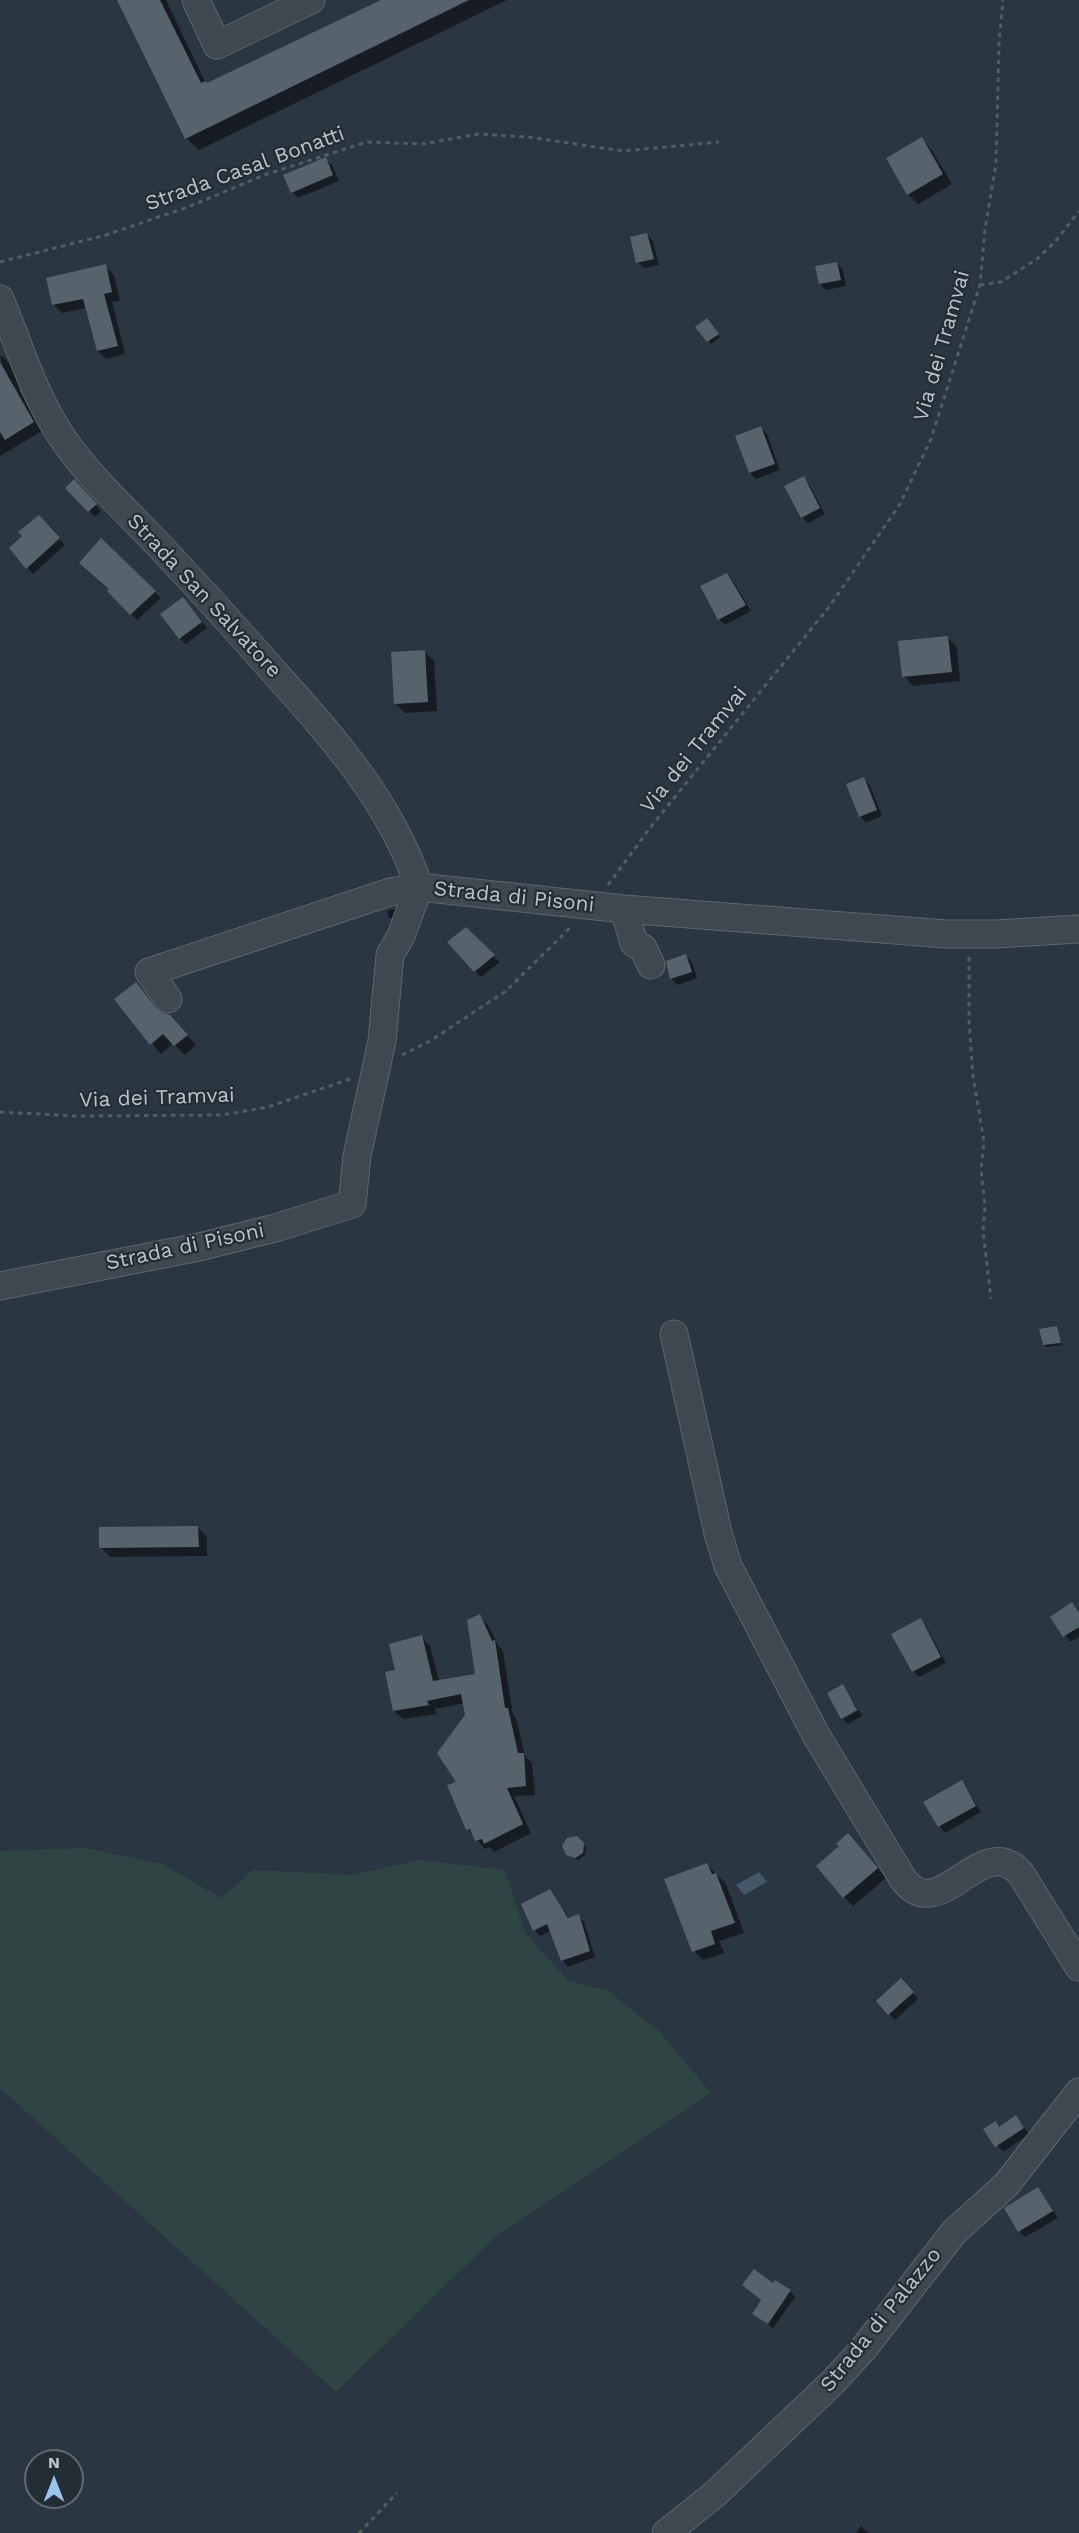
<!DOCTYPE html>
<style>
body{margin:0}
#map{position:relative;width:1079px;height:2533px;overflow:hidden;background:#2a3641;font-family:"Work Sans",sans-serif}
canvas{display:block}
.north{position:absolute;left:24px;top:2449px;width:60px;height:60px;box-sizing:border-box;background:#232d36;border:2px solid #606972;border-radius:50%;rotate:0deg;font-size:16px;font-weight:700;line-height:24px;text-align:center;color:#bbc3cb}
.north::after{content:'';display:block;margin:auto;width:21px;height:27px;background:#9dc4ee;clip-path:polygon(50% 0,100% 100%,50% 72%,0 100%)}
</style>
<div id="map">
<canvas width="1079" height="2533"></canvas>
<div class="north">N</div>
</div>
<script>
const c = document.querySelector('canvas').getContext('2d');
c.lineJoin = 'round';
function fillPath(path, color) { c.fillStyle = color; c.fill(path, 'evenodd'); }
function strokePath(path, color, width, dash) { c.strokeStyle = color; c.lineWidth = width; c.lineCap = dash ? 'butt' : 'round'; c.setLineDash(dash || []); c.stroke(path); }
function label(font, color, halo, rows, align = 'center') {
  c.font = font + ' "Work Sans",sans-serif'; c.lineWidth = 4.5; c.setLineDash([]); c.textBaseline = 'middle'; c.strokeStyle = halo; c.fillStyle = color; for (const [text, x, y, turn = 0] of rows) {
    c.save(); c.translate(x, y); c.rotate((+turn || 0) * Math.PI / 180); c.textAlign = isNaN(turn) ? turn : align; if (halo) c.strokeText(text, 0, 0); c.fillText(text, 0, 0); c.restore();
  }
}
fillPath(new Path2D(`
 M 85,1848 L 163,1864 L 221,1898 L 253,1870 L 351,1875 L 420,1860 L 505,1870 L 525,1933 L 569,1981 L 608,1991 L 659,2031 L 711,2093 L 494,2238 L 336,2392 L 0,2088 L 0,1851 Z`), '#2f4544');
fillPath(new Path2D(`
 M 759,1872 L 767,1882 L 744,1895 L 736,1885 Z`), '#445769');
fillPath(new Path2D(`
 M 119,0 L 166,0 L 206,84 L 385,0 L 507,0 L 199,150 L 186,138 Z
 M 922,139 L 931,149 L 952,184 L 918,204 L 908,194 Z
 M 325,159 L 332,165 L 339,181 L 298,198 L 292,192 Z
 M 647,235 L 653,241 L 659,265 L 644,268 L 637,262 Z
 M 837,263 L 843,270 L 846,286 L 826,290 L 820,284 Z
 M 105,266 L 114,275 L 120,301 L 112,302 L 125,354 L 106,359 L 98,351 L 87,308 L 62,313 L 54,305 L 48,279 Z
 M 709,323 L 720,337 L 711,344 L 697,327 Z
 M 1,355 L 10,364 L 22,388 L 19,390 L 42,431 L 0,456 Z
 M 761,428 L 767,434 L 780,470 L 756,479 L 750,473 Z
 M 803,478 L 809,484 L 825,514 L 808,523 L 802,517 Z
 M 80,487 L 101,511 L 95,517 L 67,488 Z
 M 45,523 L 65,545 L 33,574 L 11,548 Z
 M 101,540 L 161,598 L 137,620 L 109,591 L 111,589 Z
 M 727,574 L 733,581 L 751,611 L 725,625 L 719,619 Z
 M 189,605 L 207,628 L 186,644 L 180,638 Z
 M 947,637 L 957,647 L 960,681 L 913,686 L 904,676 Z
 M 425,652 L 434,661 L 437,711 L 405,713 L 396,704 Z
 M 864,779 L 870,785 L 882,816 L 866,823 L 860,816 Z
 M 394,909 L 397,911 L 394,918 L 389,918 L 387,911 Z
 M 465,929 L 500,962 L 481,977 L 475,971 Z
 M 686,956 L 692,962 L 697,978 L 677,985 L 671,978 Z
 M 136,984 L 161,1015 L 179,1026 L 196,1045 L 185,1055 L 173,1043 L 161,1054 L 116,999 Z
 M 1056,1328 L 1062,1345 L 1047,1347 L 1044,1344 Z
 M 198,1528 L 207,1537 L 207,1556 L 110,1557 L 101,1547 Z
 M 1072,1604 L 1079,1612 L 1079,1637 L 1070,1642 L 1052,1617 Z
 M 479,1616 L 488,1625 L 498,1645 L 503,1651 L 513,1715 L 516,1718 L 525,1756 L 532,1763 L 535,1795 L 514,1796 L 531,1833 L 494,1852 L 490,1847 L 485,1849 L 468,1829 L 459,1783 L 466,1715 L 464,1703 L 435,1709 L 436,1714 L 403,1719 L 394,1711 L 397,1672 L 421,1637 L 430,1646 L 439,1681 L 477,1675 Z
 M 920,1620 L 926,1626 L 946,1663 L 919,1677 L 913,1671 Z
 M 843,1686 L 857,1708 L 842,1717 Z
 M 859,1710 L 862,1716 L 848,1724 L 843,1719 Z
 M 962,1782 L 981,1812 L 945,1833 L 939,1826 Z
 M 577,1838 L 586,1847 L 585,1855 L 578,1860 L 567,1854 Z
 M 858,1845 L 886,1878 L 853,1906 L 844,1897 L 841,1846 Z
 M 707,1865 L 726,1884 L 744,1933 L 719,1941 L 724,1953 L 703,1960 L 694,1951 Z
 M 550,1891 L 570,1919 L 578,1916 L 584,1922 L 595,1957 L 568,1967 L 562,1960 L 551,1931 L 540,1936 L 534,1930 Z
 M 901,1980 L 918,1999 L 895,2020 L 878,2001 Z
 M 1016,2117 L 1029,2134 L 1003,2152 L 986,2130 L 995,2123 L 1000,2128 Z
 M 1038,2189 L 1058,2218 L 1025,2237 L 1019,2231 Z
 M 773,2286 L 790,2292 L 795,2297 L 773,2328 L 754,2314 Z
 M 861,2526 L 869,2533 L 856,2533 Z`), '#0007');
fillPath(new Path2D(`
 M 117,0 L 160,0 L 201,83 L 206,81 L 207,83 L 381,0 L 469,0 L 185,139 Z
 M 922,137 L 943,174 L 907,195 L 886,158 Z
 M 326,157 L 333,175 L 291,193 L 283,175 Z
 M 647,233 L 654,259 L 636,263 L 630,237 Z
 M 837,262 L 841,280 L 819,284 L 815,266 Z
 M 106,264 L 112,292 L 104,294 L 118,346 L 97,351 L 83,299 L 52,305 L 46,278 Z
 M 707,318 L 719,334 L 707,342 L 695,327 Z
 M 0,362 L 34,422 L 5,440 L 0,432 Z
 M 761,426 L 775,464 L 749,473 L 735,436 Z
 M 804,476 L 820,508 L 801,518 L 784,486 Z
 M 74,479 L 97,504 L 88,512 L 65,488 Z
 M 39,515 L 60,538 L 26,569 L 9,548 L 22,536 L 18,532 Z
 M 101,538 L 156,591 L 130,615 L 107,591 L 109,589 L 79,563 Z
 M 727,573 L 746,605 L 718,620 L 700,586 Z
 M 183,597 L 202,622 L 179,639 L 160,614 Z
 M 948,636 L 952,672 L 902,677 L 898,641 Z
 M 425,650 L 428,702 L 394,704 L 391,652 Z
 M 864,777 L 877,810 L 859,817 L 846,784 Z
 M 466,927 L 495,955 L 474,972 L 447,942 Z
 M 686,954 L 692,972 L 670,979 L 666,961 Z
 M 136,982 L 156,1008 L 162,1013 L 170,1015 L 188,1035 L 174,1046 L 163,1034 L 150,1045 L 114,999 Z
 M 1057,1326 L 1061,1343 L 1043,1345 L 1039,1329 Z
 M 198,1526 L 199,1547 L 99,1548 L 99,1527 Z
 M 1072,1602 L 1079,1613 L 1079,1627 L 1063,1637 L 1050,1617 Z
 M 480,1614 L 492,1641 L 495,1640 L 505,1708 L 508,1708 L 518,1753 L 524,1753 L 526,1786 L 507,1788 L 523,1824 L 484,1844 L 482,1839 L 475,1841 L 470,1829 L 466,1830 L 447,1785 L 456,1782 L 437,1753 L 465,1715 L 461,1694 L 427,1701 L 429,1705 L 393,1711 L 385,1672 L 395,1670 L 389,1644 L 422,1635 L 433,1681 L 475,1674 L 467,1620 Z
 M 921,1618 L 941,1657 L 912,1672 L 891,1634 Z
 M 843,1684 L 857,1710 L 841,1719 L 827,1693 Z
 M 962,1780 L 976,1806 L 938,1827 L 923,1802 Z
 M 848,1833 L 878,1868 L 843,1898 L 816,1866 L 839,1846 L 836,1844 Z
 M 577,1836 L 584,1843 L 583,1853 L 575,1858 L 566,1855 L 562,1846 L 567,1838 Z
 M 707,1863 L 712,1874 L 716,1873 L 735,1923 L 711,1931 L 715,1944 L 692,1952 L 664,1879 Z
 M 550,1889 L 568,1918 L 579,1914 L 590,1951 L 561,1961 L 547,1924 L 533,1931 L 521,1904 Z
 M 901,1978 L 914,1992 L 888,2015 L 876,2001 Z
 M 1016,2115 L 1024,2128 L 995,2147 L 983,2129 L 996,2121 L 999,2127 Z
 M 1038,2187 L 1053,2211 L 1018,2232 L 1004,2208 Z
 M 754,2269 L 773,2283 L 775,2280 L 791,2290 L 768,2324 L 752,2314 L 761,2300 L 742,2285 Z`), '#56636d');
const minor = new Path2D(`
 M 196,0 L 217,45 L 311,0
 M 0,299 C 20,347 35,400 66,443 C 90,477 122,507 151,537 C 191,579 229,621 267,664 C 327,731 391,800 419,887
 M 624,909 L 634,943 L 643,948 L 651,965
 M 168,999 L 149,972 L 390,892 L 419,887 L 624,909 L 946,934 L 996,934 L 1079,929
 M 0,1286 L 199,1247 L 275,1228 L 352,1204 L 357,1156 L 382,1041 L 390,955 L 401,936 L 419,887
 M 674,1334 L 718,1533 L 728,1566 L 816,1735 L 903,1879 C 940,1929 982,1828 1021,1874 L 1079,1967
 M 666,2533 L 715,2494 L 833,2382 L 864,2348 L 954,2232 L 1006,2185 L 1079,2092`);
strokePath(minor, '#5c666e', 29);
strokePath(new Path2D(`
 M 0,262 L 106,235 L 188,207 L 264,175 L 367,142 L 423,144 L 478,134 L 528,137 L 623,151 L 719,142
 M 980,285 L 1001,282 L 1037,259 L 1055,242 L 1079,211
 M 608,885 L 653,824 L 829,607 L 900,504 L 931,439 L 980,285 L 985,229 L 996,164 L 999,43 L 1003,0
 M 969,957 L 969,1021 L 973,1076 L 984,1142 L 981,1169 L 985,1206 L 983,1231 L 991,1299
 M 402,1055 L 430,1041 L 506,991 L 572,926
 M 0,1112 L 78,1116 L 222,1115 L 268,1107 L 350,1079
 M 359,2533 L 397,2493`), '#4e6162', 3, [4.5, 4.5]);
strokePath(minor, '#3e4851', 27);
label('21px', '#bbc3cb', '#232d36', [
 ["Strada Casal Bonatti",245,169,-20],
 ["Via dei Tramvai",942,346,-74],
 ["Strada San Salvatore",204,596,47],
 ["Via dei Tramvai",694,750,-51],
 ["Strada di Pisoni",514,897,6],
 ["Via dei Tramvai",157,1098,-2],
 ["Strada di Pisoni",185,1247,-12],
 ["Strada di Palazzo",881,2320,-51]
]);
</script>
